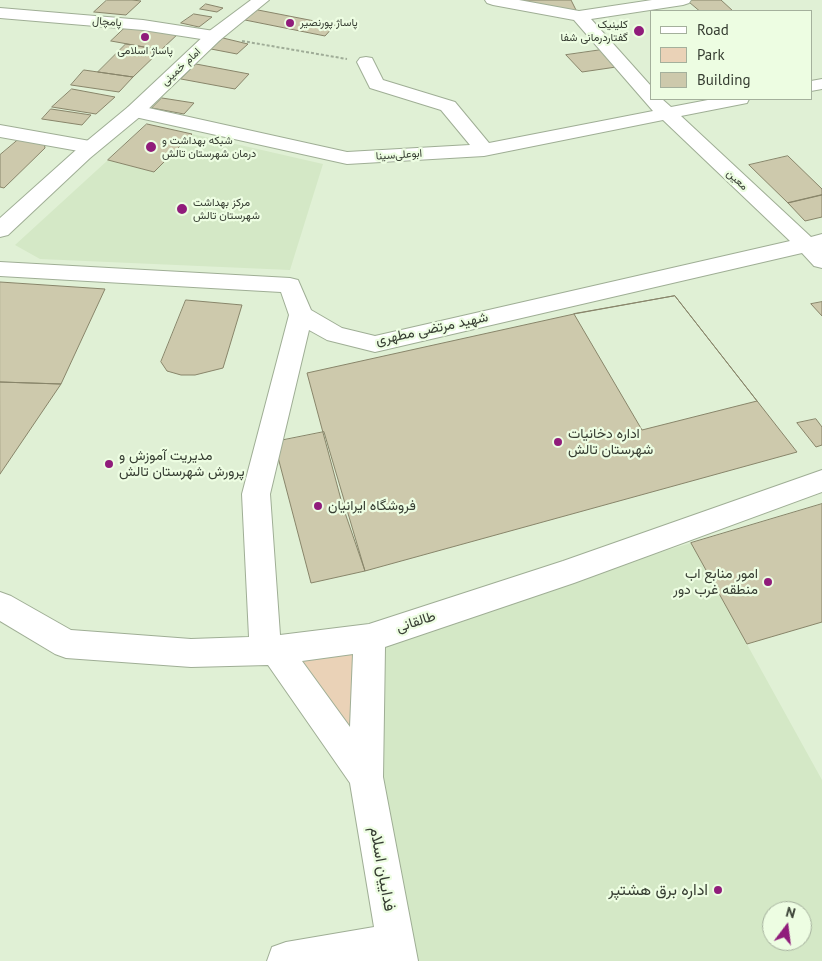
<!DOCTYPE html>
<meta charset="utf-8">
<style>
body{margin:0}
#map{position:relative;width:822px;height:961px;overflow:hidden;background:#e0f0d5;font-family:"PT Sans",sans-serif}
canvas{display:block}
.legend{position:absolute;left:650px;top:10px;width:162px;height:90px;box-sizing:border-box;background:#edfde2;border:1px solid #a4b09c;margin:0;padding:6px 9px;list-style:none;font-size:15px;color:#363d32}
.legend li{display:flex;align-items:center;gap:10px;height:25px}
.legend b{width:25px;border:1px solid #a4b09c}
.north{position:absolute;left:762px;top:901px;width:50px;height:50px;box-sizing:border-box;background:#edfde2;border:1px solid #a4b09c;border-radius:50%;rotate:15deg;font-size:14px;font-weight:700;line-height:20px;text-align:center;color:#363d32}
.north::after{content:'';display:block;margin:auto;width:18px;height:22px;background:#901c7b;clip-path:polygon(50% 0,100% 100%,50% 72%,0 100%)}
</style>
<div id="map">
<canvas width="822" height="961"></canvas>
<ul class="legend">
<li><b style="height:6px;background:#fff"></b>Road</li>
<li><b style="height:14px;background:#ead2b7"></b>Park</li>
<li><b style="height:14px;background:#cdc9ac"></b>Building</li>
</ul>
<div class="north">N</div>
</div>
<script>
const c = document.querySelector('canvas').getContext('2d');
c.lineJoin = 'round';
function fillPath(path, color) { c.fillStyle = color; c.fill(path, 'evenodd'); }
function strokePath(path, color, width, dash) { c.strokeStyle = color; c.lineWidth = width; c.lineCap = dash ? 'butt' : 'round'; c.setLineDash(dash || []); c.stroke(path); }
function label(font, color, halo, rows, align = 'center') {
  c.font = font + ' "PT Sans",Vazirmatn,sans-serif'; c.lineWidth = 4.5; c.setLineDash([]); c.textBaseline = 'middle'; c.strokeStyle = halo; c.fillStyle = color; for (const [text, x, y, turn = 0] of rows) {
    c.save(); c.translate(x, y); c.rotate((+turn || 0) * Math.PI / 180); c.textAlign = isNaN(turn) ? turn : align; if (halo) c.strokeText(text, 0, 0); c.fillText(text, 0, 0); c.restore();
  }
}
fillPath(new Path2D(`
 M 192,134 L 323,164 L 290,270 L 40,259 L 15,245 L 108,160 L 154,172 Z
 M 691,543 L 822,780 L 822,961 L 398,961 L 370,638 ZM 772,911 L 802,911 L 802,941 L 772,941 Z`), '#d4e8c6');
fillPath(new Path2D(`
 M 369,638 L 366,776 L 277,650 Z`), '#ead2b7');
const building = new Path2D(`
 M 107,0 L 132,0 L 141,1 L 126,15 L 94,12 Z
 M 495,0 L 571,0 L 579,16 Z
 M 687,0 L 721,0 L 733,11 L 700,11 Z
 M 206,4 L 223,8 L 217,12 L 200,9 Z
 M 258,10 L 335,25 L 325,36 L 245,20 Z
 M 194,14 L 212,17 L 199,27 L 181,23 Z
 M 129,24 L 180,32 L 161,50 L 111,41 Z
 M 223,38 L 248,44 L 237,54 L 211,49 Z
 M 126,44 L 161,50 L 133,77 L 98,72 Z
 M 608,49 L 623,66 L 582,72 L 566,55 Z
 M 196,64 L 249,74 L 235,89 L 181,79 Z
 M 84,70 L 133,77 L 119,92 L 71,85 Z
 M 72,89 L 115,97 L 96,114 L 52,107 Z
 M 162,98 L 194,103 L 184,114 L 152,108 Z
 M 51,109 L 91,115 L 82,125 L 42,119 Z
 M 147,124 L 192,134 L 154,172 L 108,160 Z
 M 19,139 L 44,142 L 45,148 L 4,188 L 0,187 L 0,155 Z
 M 788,156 L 822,189 L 822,195 L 788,203 L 749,165 Z
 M 822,195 L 822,217 L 805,221 L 788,203 Z
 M 0,282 L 105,289 L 61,384 L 0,382 Z
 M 675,296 L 797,452 L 365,571 L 343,507 L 307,373 L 574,314 Z
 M 675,296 L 757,401 L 642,430 L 574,314 Z
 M 186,300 L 242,305 L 223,368 L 195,375 L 181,375 L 167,371 L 161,362 Z
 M 822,302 L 822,316 L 811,304 Z
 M 0,382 L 61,384 L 0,474 Z
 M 816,419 L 822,427 L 822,445 L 816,447 L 797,423 Z
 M 324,432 L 365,571 L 311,583 L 274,442 Z
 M 822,504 L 822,622 L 747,644 L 691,543 Z`);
fillPath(building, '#cdc9ac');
strokePath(building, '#88856a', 1);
const minor = new Path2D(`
 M 485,0 L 519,0 L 579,11 L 652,0 L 691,0 L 689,3 L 683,5 L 591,19 L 651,86 L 651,99 L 662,99 L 671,107 L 713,99 L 749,99 L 747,103 L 681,116 L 811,237 L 822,234 L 822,268 L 814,266 L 802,253 L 375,352 L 327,340 L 309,330 L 270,494 L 280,635 L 369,624 L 563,561 L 822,470 L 822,492 L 574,583 L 385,647 L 383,777 L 418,961 L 267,961 L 272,947 L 286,942 L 374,927 L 350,783 L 268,665 L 191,667 L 66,658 L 55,654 L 0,621 L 0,592 L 11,596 L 71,630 L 191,639 L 249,637 L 242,494 L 289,315 L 281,292 L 0,276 L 0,262 L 290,278 L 298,280 L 311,310 L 342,328 L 375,336 L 790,241 L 663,120 L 484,156 L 347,164 L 135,117 L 128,115 L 126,111 L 128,107 L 135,105 L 347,152 L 470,145 L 441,110 L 370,88 L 357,62 L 360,58 L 366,57 L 372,58 L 383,80 L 455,102 L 489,143 L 653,111 L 574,20 L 493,5 L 487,3 ZM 353,654 L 350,727 L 302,661 Z
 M 0,8 L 143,20 L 214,31 L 220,32 L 222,36 L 220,40 L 214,41 L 143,30 L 0,18 Z
 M 822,79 L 822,89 L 811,91 L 811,81 Z
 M 0,125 L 90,141 L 97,143 L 100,147 L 97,151 L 90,153 L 0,137 Z`);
const major = new Path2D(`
 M 251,0 L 269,0 L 220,40 L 142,115 L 90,158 L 8,235 L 0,237 L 0,218 L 76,150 L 128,107 L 208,32 Z`);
strokePath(minor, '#9fae95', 2);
strokePath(major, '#9fae95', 2);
strokePath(new Path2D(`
 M 242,41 L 347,59`), '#9fac97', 2, [3, 2]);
fillPath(minor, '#fff');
fillPath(major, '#fff');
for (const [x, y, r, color] of [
 [290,23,5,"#901c7b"],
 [639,31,6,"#901c7b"],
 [145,37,5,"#901c7b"],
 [151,147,6,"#901c7b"],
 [182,209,6,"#901c7b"],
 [558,442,5,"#901c7b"],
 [109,464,5,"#901c7b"],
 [318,506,5,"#901c7b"],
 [768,582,5,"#901c7b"],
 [718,890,5,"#901c7b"]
]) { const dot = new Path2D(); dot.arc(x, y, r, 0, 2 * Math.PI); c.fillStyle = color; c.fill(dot); strokePath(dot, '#edfde2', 2); }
label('11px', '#363d32', '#edfde2', [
 ["پامچال",107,22,4],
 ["امام خمینی",181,67,-43],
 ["ابوعلی‌سینا",399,155,-4],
 ["معین",737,180,43]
]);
label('11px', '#363d32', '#edfde2', [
 ["پاساژ پورنصیر",300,23],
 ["کلینیک",628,25,"right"],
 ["گفتاردرمانی شفا",628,38,"right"],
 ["پاساژ اسلامی",145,51,"center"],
 ["شبکه بهداشت و",162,141],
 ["درمان شهرستان تالش",162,154],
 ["مرکز بهداشت",193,203],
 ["شهرستان تالش",193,216]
], 'left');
label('14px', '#363d32', '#edfde2', [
 ["شهید مرتضی مطهری",432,329,-12],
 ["طالقانی",416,622,-18]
]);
label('14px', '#363d32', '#edfde2', [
 ["اداره دخانیات",568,434],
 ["شهرستان تالش",568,450],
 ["مدیریت آموزش و",119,456],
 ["پرورش شهرستان تالش",119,472],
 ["فروشگاه ایرانیان",328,506],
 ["امور منابع اب",758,574,"right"],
 ["منطقه غرب دور",758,590,"right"]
], 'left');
label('16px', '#363d32', '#edfde2', [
 ["فداییان اسلام",382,869,80]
]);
label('16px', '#363d32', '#edfde2', [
 ["اداره برق هشتپر",708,890]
], 'right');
</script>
